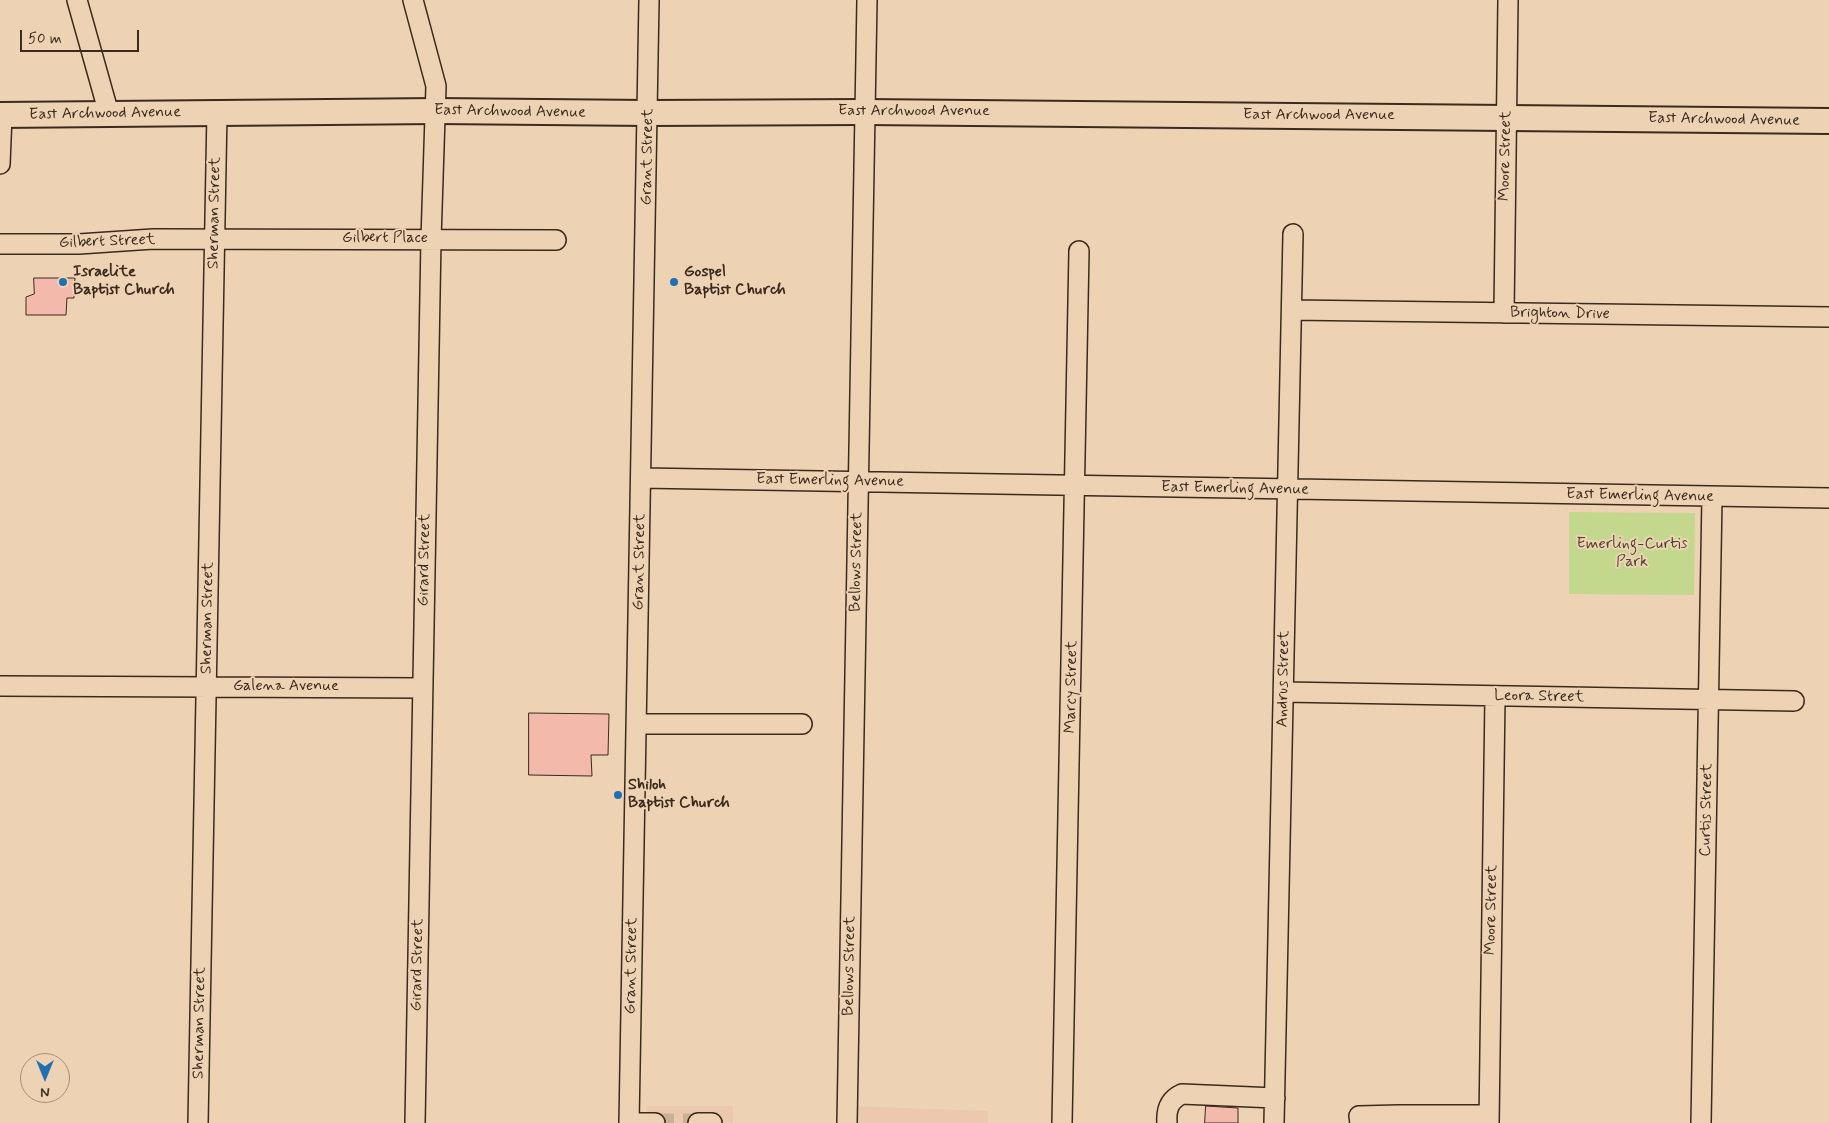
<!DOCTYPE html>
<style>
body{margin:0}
#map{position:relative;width:1829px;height:1123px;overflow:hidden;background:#edd3b4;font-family:Mynerve,sans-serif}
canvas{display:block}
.north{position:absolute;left:20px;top:1053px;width:50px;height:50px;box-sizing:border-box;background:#edd3b4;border:1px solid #a68f78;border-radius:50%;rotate:180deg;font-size:14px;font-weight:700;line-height:20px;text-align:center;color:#3b2a1e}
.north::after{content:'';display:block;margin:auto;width:18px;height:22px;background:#1f6fb2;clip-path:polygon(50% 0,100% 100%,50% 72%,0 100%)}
.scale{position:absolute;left:20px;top:30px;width:119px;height:22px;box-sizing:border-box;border:2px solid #3b2a1e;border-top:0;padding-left:6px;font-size:15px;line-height:18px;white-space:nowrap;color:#3b2a1e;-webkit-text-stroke:4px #edd3b4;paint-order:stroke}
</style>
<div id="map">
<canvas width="1829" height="1123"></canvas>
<div class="north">N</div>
<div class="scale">50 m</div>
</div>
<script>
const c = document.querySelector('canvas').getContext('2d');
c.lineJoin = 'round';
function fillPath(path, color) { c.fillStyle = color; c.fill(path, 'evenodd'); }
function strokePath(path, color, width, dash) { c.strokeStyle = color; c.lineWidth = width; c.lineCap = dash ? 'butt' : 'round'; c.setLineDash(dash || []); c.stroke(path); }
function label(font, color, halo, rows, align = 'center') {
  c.font = font + ' Mynerve,sans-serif'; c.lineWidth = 4; c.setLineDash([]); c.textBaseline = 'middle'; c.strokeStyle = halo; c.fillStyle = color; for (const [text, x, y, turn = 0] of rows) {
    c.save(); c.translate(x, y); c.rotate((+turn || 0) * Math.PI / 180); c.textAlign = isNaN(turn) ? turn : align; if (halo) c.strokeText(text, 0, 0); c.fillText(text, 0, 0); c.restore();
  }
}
fillPath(new Path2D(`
 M 647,1106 L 733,1106 L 733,1123 L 647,1123 Z
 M 847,1106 L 988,1111 L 988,1123 L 847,1123 Z`), '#ebc8ae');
fillPath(new Path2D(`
 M 1569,512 L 1695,513 L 1694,595 L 1569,594 Z`), '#c3d88d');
const building = new Path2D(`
 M 34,278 L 75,278 L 74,298 L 67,298 L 66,315 L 26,315 L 26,297 L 34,294 Z
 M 529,713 L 609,714 L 608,755 L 591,755 L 592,776 L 529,775 Z
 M 1206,1106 L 1238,1108 L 1238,1123 L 1205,1123 Z`);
fillPath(building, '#f3b9ab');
strokePath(building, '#3b2a1e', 1);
strokePath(new Path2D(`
 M 655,1123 L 698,1123`), '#c9b196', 19, [19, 9]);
const minor = new Path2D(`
 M 77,0 L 109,114
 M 413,0 L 436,86 L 431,239 L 415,1123
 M 0,164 L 2,115
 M 0,244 L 79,244 L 153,239 L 556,240
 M 1292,310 L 1829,317
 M 1504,313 L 1508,0
 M 642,478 L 1829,498
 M 0,686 L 422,688
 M 1284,692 L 1794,701
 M 637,724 L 802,724
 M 198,1123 L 217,112
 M 629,1123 L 649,0
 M 629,1123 L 655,1123
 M 698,1123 L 712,1123
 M 847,1123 L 867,0
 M 1062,1123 L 1079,251
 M 1167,1123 C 1166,1110 1169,1100 1182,1094 L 1275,1098
 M 1274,1123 L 1293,234
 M 1360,1123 L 1359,1116 L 1399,1115
 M 1399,1123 L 1399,1115 L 1489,1115
 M 1489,1123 L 1495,697
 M 1701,1123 L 1712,497`);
const major = new Path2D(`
 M 0,115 L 437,111 L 648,113 L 865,112 L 1829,121`);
strokePath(minor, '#3b2a1e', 22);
strokePath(major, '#3b2a1e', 28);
strokePath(minor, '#edd3b4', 19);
strokePath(major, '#edd3b4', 24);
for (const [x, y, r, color] of [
 [63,282,5,"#1f6fb2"],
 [674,282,5,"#1f6fb2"],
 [618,795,5,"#1f6fb2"]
]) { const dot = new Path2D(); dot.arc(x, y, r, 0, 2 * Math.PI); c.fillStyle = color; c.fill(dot); strokePath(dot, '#edd3b4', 2); }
label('16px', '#3b2a1e', '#edd3b4', [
 ["East Archwood Avenue",510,112,1],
 ["East Archwood Avenue",914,112],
 ["East Archwood Avenue",105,114,-1],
 ["East Archwood Avenue",1319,116],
 ["East Archwood Avenue",1724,120,1],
 ["Moore Street",1506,156,-89],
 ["Grant Street",648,157,-89],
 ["Sherman Street",215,213,-89],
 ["Gilbert Place",385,239],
 ["Gilbert Street",107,242,-2],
 ["Brighton Drive",1560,314,1],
 ["East Emerling Avenue",830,481,1],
 ["East Emerling Avenue",1235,489,1],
 ["East Emerling Avenue",1640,496,1],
 ["Girard Street",425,560,-89],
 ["Grant Street",640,562,-89],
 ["Bellows Street",857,562,-89],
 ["Sherman Street",208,618,-89],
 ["Andrus Street",1284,679,-89],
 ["Galena Avenue",286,687],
 ["Marcy Street",1072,687,-89],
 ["Leora Street",1539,697,1],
 ["Curtis Street",1707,810,-89],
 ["Moore Street",1492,910,-89],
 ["Girard Street",418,965,-89],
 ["Grant Street",632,966,-89],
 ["Bellows Street",850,966,-89],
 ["Sherman Street",200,1023,-89]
]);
label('bold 16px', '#3b2a1e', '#edd3b4', [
 ["Israelite",73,273],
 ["Baptist Church",73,291],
 ["Gospel",684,273],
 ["Baptist Church",684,291],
 ["Shiloh",628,786],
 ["Baptist Church",628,804]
], 'left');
label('16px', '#4f442f', '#edd3b4', [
 ["Emerling-Curtis",1632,545],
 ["Park",1632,563]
]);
</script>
